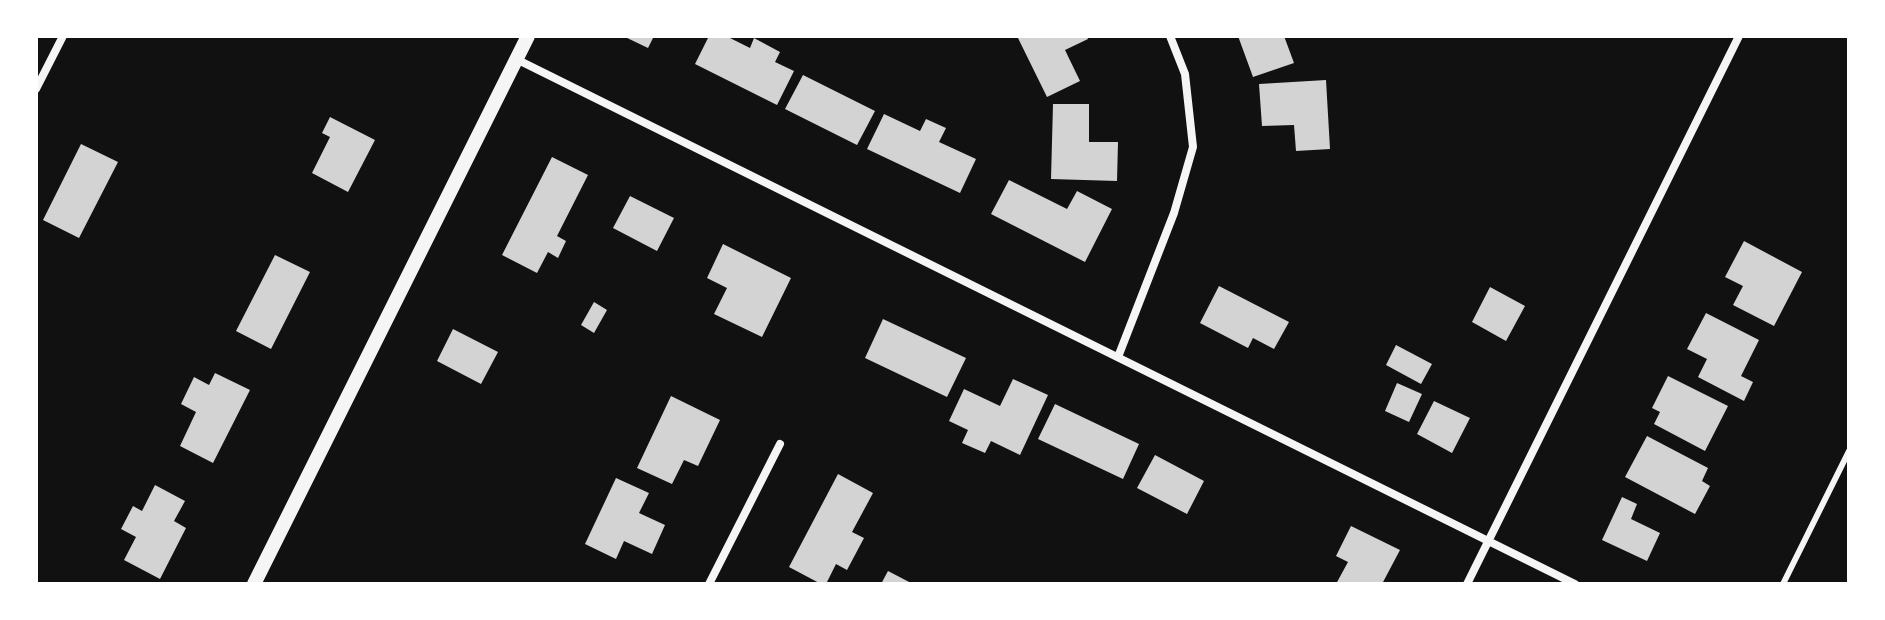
<!DOCTYPE html>
<style>
body{margin:0}
#map{position:relative;width:1885px;height:620px;overflow:hidden;background:#111;font-family:Helvetica,sans-serif}
canvas{display:block}
.frame{position:absolute;inset:0;border:38px solid #fff;pointer-events:none}
</style>
<div id="map">
<canvas width="1885" height="620"></canvas>
<div class="frame"></div>
</div>
<script>
const c = document.querySelector('canvas').getContext('2d');
c.lineJoin = 'round';
function fillPath(path, color) { c.fillStyle = color; c.fill(path, 'evenodd'); }
function strokePath(path, color, width, dash) { c.strokeStyle = color; c.lineWidth = width; c.lineCap = dash ? 'butt' : 'round'; c.setLineDash(dash || []); c.stroke(path); }
fillPath(new Path2D(`
 M 623,36 L 654,36 L 648,48 Z
 M 709,36 L 726,36 L 750,48 L 754,38 L 780,52 L 775,62 L 794,71 L 777,105 L 695,64 Z
 M 1017,36 L 1087,36 L 1088,39 L 1065,50 L 1080,81 L 1047,97 Z
 M 1238,36 L 1284,36 L 1294,63 L 1253,77 Z
 M 803,75 L 875,111 L 857,145 L 785,109 Z
 M 1326,80 L 1330,149 L 1296,151 L 1294,125 L 1262,126 L 1259,84 Z
 M 1053,104 L 1089,104 L 1089,142 L 1118,142 L 1117,181 L 1051,179 Z
 M 884,114 L 920,131 L 926,119 L 946,128 L 939,142 L 976,159 L 960,193 L 867,149 Z
 M 330,117 L 375,140 L 348,192 L 312,173 L 330,137 L 322,133 Z
 M 81,144 L 118,162 L 79,238 L 43,220 Z
 M 552,157 L 588,175 L 557,236 L 566,241 L 558,258 L 548,252 L 537,273 L 502,255 Z
 M 1009,180 L 1067,209 L 1077,191 L 1112,209 L 1085,262 L 991,214 Z
 M 630,196 L 674,218 L 657,251 L 613,228 Z
 M 1744,241 L 1802,272 L 1774,326 L 1733,305 L 1743,286 L 1725,277 Z
 M 723,244 L 791,278 L 762,337 L 714,314 L 727,288 L 707,278 Z
 M 275,255 L 310,272 L 271,349 L 236,331 Z
 M 1219,286 L 1289,322 L 1274,349 L 1253,338 L 1248,348 L 1200,323 Z
 M 1490,287 L 1525,306 L 1506,341 L 1472,322 Z
 M 594,302 L 607,310 L 594,333 L 581,325 Z
 M 1706,313 L 1759,340 L 1741,376 L 1753,382 L 1744,401 L 1698,377 L 1707,359 L 1687,349 Z
 M 883,319 L 966,358 L 947,397 L 865,358 Z
 M 453,329 L 498,352 L 481,384 L 437,361 Z
 M 1396,345 L 1432,364 L 1421,384 L 1386,365 Z
 M 215,373 L 250,390 L 213,463 L 180,446 L 196,412 L 181,404 L 194,377 L 209,385 Z
 M 1668,376 L 1728,406 L 1705,451 L 1654,424 L 1660,412 L 1652,408 Z
 M 1013,379 L 1048,395 L 1020,455 L 991,441 L 985,453 L 962,443 L 968,430 L 949,421 L 964,389 L 1000,406 Z
 M 1397,383 L 1422,394 L 1409,422 L 1385,411 Z
 M 671,396 L 720,420 L 698,466 L 684,460 L 672,484 L 637,468 Z
 M 1434,401 L 1470,418 L 1452,453 L 1417,434 Z
 M 1055,404 L 1139,444 L 1123,479 L 1038,439 Z
 M 1647,436 L 1708,468 L 1702,481 L 1710,486 L 1695,514 L 1625,477 Z
 M 1155,455 L 1204,481 L 1187,514 L 1137,488 Z
 M 838,474 L 873,493 L 852,532 L 864,538 L 847,570 L 836,564 L 826,584 L 821,584 L 789,567 Z
 M 616,478 L 649,493 L 639,513 L 665,525 L 652,554 L 624,541 L 616,559 L 585,544 Z
 M 155,485 L 185,501 L 174,521 L 186,528 L 160,579 L 124,560 L 136,537 L 121,529 L 133,506 L 142,511 Z
 M 1622,497 L 1637,504 L 1631,519 L 1660,533 L 1647,561 L 1602,540 Z
 M 1351,526 L 1400,550 L 1382,584 L 1336,584 L 1348,562 L 1336,556 Z
 M 888,571 L 913,584 L 881,584 Z`), '#d3d3d3');
strokePath(new Path2D(`
 M 1783,584 L 1849,451`), '#f5f5f5', 6);
strokePath(new Path2D(`
 M 516,59 L 1575,584
 M 36,89 L 63,36
 M 1118,357 L 1174,213 L 1193,147 L 1185,74 L 1170,36
 M 709,584 L 780,444
 M 1467,584 L 1739,36`), '#f5f5f5', 8);
strokePath(new Path2D(`
 M 254,584 L 528,36`), '#f5f5f5', 14);
</script>
